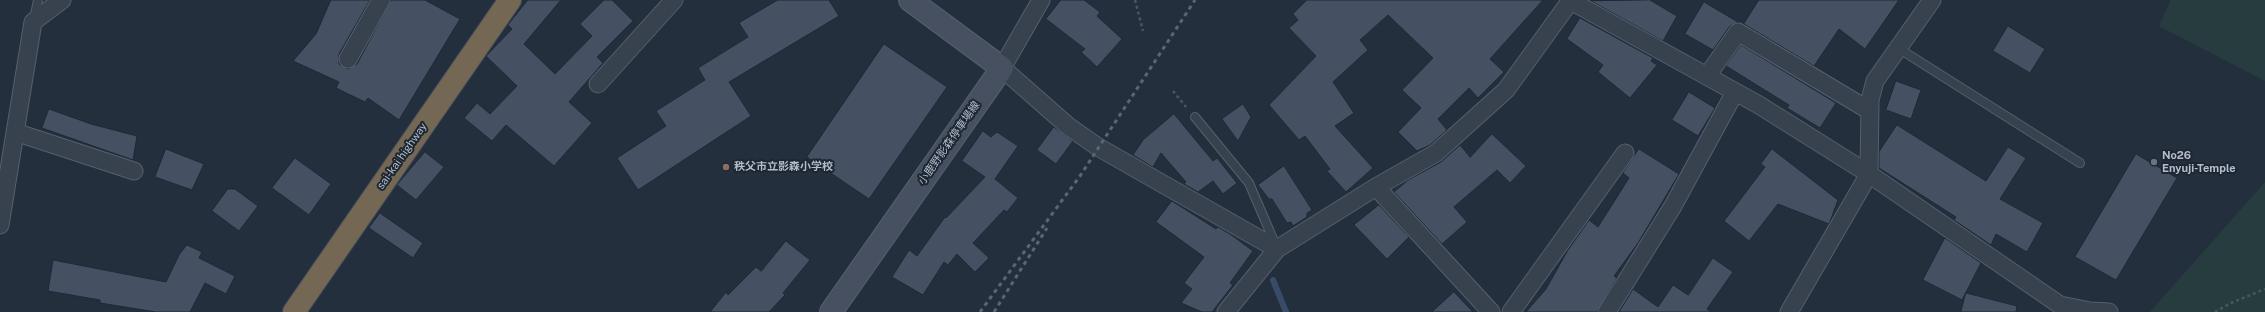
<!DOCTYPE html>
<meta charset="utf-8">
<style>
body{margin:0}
canvas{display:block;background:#242f3e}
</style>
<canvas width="2265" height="312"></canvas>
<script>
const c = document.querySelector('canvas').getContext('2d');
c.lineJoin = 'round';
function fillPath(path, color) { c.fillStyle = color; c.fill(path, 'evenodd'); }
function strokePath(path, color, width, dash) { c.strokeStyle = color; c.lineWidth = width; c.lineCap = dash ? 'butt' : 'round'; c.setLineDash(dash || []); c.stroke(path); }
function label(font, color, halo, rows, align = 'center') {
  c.font = font + ' "Public Sans","Noto Sans JP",sans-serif'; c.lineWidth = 4; c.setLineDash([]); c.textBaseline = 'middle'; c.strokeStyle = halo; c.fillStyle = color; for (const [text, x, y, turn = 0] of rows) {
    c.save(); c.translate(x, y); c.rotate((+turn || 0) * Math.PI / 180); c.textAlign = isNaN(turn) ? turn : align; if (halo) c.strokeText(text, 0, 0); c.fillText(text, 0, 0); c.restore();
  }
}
fillPath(new Path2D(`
 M 2171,0 L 2265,0 L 2265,81 L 2159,26 Z
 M 2265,182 L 2265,312 L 2150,312 Z`), '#263c3f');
strokePath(new Path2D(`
 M 1273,280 L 1286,312`), '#394c67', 6);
const building = new Path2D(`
 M 331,0 L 370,0 L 339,54 L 339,64 L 348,69 L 357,64 L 391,0 L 425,0 L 460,19 L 399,120 L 368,98 L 365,102 L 336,88 L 339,82 L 293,61 L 316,34 Z
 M 528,0 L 561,0 L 524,44 L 555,74 L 592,36 L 580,24 L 604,0 L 612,0 L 633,21 L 597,57 L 603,63 L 569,102 L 592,123 L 554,166 L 506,125 L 492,141 L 464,118 L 477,103 L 490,114 L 517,86 L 486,56 L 512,29 L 508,25 Z
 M 778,0 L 829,0 L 839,16 L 729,82 L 751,116 L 638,190 L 617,158 L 666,126 L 656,111 L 705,80 L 698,68 L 748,37 L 739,23 Z
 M 1061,0 L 1084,0 L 1100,12 L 1097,16 L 1122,39 L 1097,67 L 1081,52 L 1085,49 L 1046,19 Z
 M 1307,0 L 1543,0 L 1490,59 L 1504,72 L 1478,98 L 1469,88 L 1438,119 L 1447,130 L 1430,145 L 1417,151 L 1398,132 L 1421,108 L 1402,90 L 1433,58 L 1388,15 L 1360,40 L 1368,50 L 1333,82 L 1354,113 L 1335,126 L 1373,168 L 1346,192 L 1327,171 L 1330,169 L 1305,136 L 1299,140 L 1269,105 L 1316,56 L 1289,28 L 1298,20 L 1293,14 Z
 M 1650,0 L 1677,16 L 1663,41 L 1591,1 Z
 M 1759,0 L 1899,0 L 1865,49 L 1839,29 L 1814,66 L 1744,24 Z
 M 1704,2 L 1738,22 L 1730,26 L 1713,50 L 1685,34 Z
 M 1580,18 L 1653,58 L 1651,61 L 1657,65 L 1630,98 L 1598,72 L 1603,65 L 1567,39 Z
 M 2008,26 L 2045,49 L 2030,73 L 1993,51 Z
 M 884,44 L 947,87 L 869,199 L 807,157 Z
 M 1741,45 L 1836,103 L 1820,128 L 1787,108 L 1789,105 L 1726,66 Z
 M 1896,81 L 1921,90 L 1911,119 L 1886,110 Z
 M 1689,92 L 1715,108 L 1698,136 L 1672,120 Z
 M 1243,104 L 1251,117 L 1238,141 L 1222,119 Z
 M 49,109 L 91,124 L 137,136 L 133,160 L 42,128 Z
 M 1174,114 L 1213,161 L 1217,158 L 1237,183 L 1223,194 L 1213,181 L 1198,192 L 1184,184 L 1186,182 L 1161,153 L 1153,167 L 1133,155 L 1143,140 Z
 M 1897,125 L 1986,181 L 2008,147 L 2026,158 L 2000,199 L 2043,223 L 2027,252 L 1996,234 L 1991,245 L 1954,220 L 1956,217 L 1879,168 L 1879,152 Z
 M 1054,127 L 1073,141 L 1056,164 L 1037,150 Z
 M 983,131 L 991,137 L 997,132 L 1018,146 L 995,179 L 1018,198 L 1007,212 L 1004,210 L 973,243 L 989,258 L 975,272 L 957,254 L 948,265 L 944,262 L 923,295 L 892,277 L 909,250 L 917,256 L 945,217 L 946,218 L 985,177 L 962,161 Z
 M 1492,134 L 1526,166 L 1510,183 L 1497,170 L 1454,207 L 1467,222 L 1442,244 L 1394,192 L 1408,180 L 1441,162 L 1460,145 L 1470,157 Z
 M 166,149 L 204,164 L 192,190 L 155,177 Z
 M 1639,149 L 1679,174 L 1638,243 L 1614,276 L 1617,278 L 1597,312 L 1526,312 L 1546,289 L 1568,250 L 1589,220 L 1598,227 L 1629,178 L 1623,173 Z
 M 1772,149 L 1838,200 L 1829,224 L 1778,204 L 1749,241 L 1724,221 L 1765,167 L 1761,164 Z
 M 425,152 L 444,167 L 416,200 L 397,185 Z
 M 2136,154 L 2177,178 L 2116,280 L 2075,257 Z
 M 295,158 L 331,184 L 309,215 L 272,188 Z
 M 1284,166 L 1312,210 L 1307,213 L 1307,217 L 1293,226 L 1291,222 L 1287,223 L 1272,199 L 1269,199 L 1258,185 Z
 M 228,189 L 235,189 L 258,206 L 239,231 L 212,211 Z
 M 1172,201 L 1216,229 L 1218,227 L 1230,234 L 1253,251 L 1230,283 L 1233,285 L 1212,312 L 1202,312 L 1181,303 L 1192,289 L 1184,283 L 1204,257 L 1156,222 Z
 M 1379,205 L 1409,237 L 1387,259 L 1354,225 Z
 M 380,213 L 423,243 L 413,258 L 369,228 Z
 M 1945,238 L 1981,263 L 1962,300 L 1923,280 Z
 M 786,241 L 810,260 L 783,293 L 785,295 L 769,312 L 710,312 L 726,292 L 728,295 L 756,267 L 761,271 Z
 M 187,245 L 202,252 L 199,258 L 235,276 L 226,294 L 205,283 L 190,312 L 156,312 L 100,303 L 100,300 L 48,291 L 53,260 L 166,282 L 179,255 Z
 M 1713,258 L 1733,272 L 1707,309 L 1711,312 L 1619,312 L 1633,289 L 1658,307 L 1673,285 L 1688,295 Z
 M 1454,292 L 1473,312 L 1432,312 Z
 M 1966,293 L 2017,306 L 2016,312 L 1961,312 Z`);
fillPath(building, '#455162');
strokePath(building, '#1f2835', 1);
const lane = new Path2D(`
 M 34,19 L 38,0
 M 1898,48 L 2080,163
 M 1195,117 L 1249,183 L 1276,246`);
const street = new Path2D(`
 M 1041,0 L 1002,68 L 1068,126 L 1098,147 L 1277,249
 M 1571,1 L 1759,105 L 1869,174 L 2060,305 L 2090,311 L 2109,312
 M 348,59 L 381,0
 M 1707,76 L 1738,32 L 1870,111
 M 598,84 L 674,0
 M 15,132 L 134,171
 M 1376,187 L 1491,312
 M 0,225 L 33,22 L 62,0
 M 1226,312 L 1277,249 L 1376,187 L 1436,153 L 1506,90 L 1571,0
 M 1511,312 L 1625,153
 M 1607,312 L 1673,206 L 1735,92
 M 1789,312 L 1869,174 L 1870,100 L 1875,81 L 1932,0`);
const secondary = new Path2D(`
 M 831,312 L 1002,68 L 910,0`);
const highway = new Path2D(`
 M 294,312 L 510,0`);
strokePath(lane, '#565f6c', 10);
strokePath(street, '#565f6c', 19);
strokePath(secondary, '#565f6c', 24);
strokePath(highway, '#434c59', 24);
strokePath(new Path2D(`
 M 1135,0 L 1143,31
 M 1173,91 L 1186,107
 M 2215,312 L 2231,303 L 2265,289`), '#44595c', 2.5, [3, 3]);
strokePath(lane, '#38414e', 8);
strokePath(street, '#38414e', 17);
strokePath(secondary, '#465061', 22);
strokePath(highway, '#746855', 22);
strokePath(new Path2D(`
 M 980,312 L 1080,176 L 1195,0
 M 994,312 L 1047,228`), '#5a6575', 3, [4, 4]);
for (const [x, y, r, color] of [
 [2154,162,4,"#6b7280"],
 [726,167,4,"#8d6e63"]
]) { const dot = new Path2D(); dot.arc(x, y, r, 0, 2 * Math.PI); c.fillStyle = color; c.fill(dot); strokePath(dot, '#1d2633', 1.5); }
label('11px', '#b4bcc9', '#1d2633', [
 ["小鹿野影森停車場線",949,143,-55],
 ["sai-kai highway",402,156,-55]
]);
label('bold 11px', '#b4bcc9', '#1d2633', [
 ["No26",2162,156],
 ["Enyuji-Temple",2162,169],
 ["秩父市立影森小学校",734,167]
], 'left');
</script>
